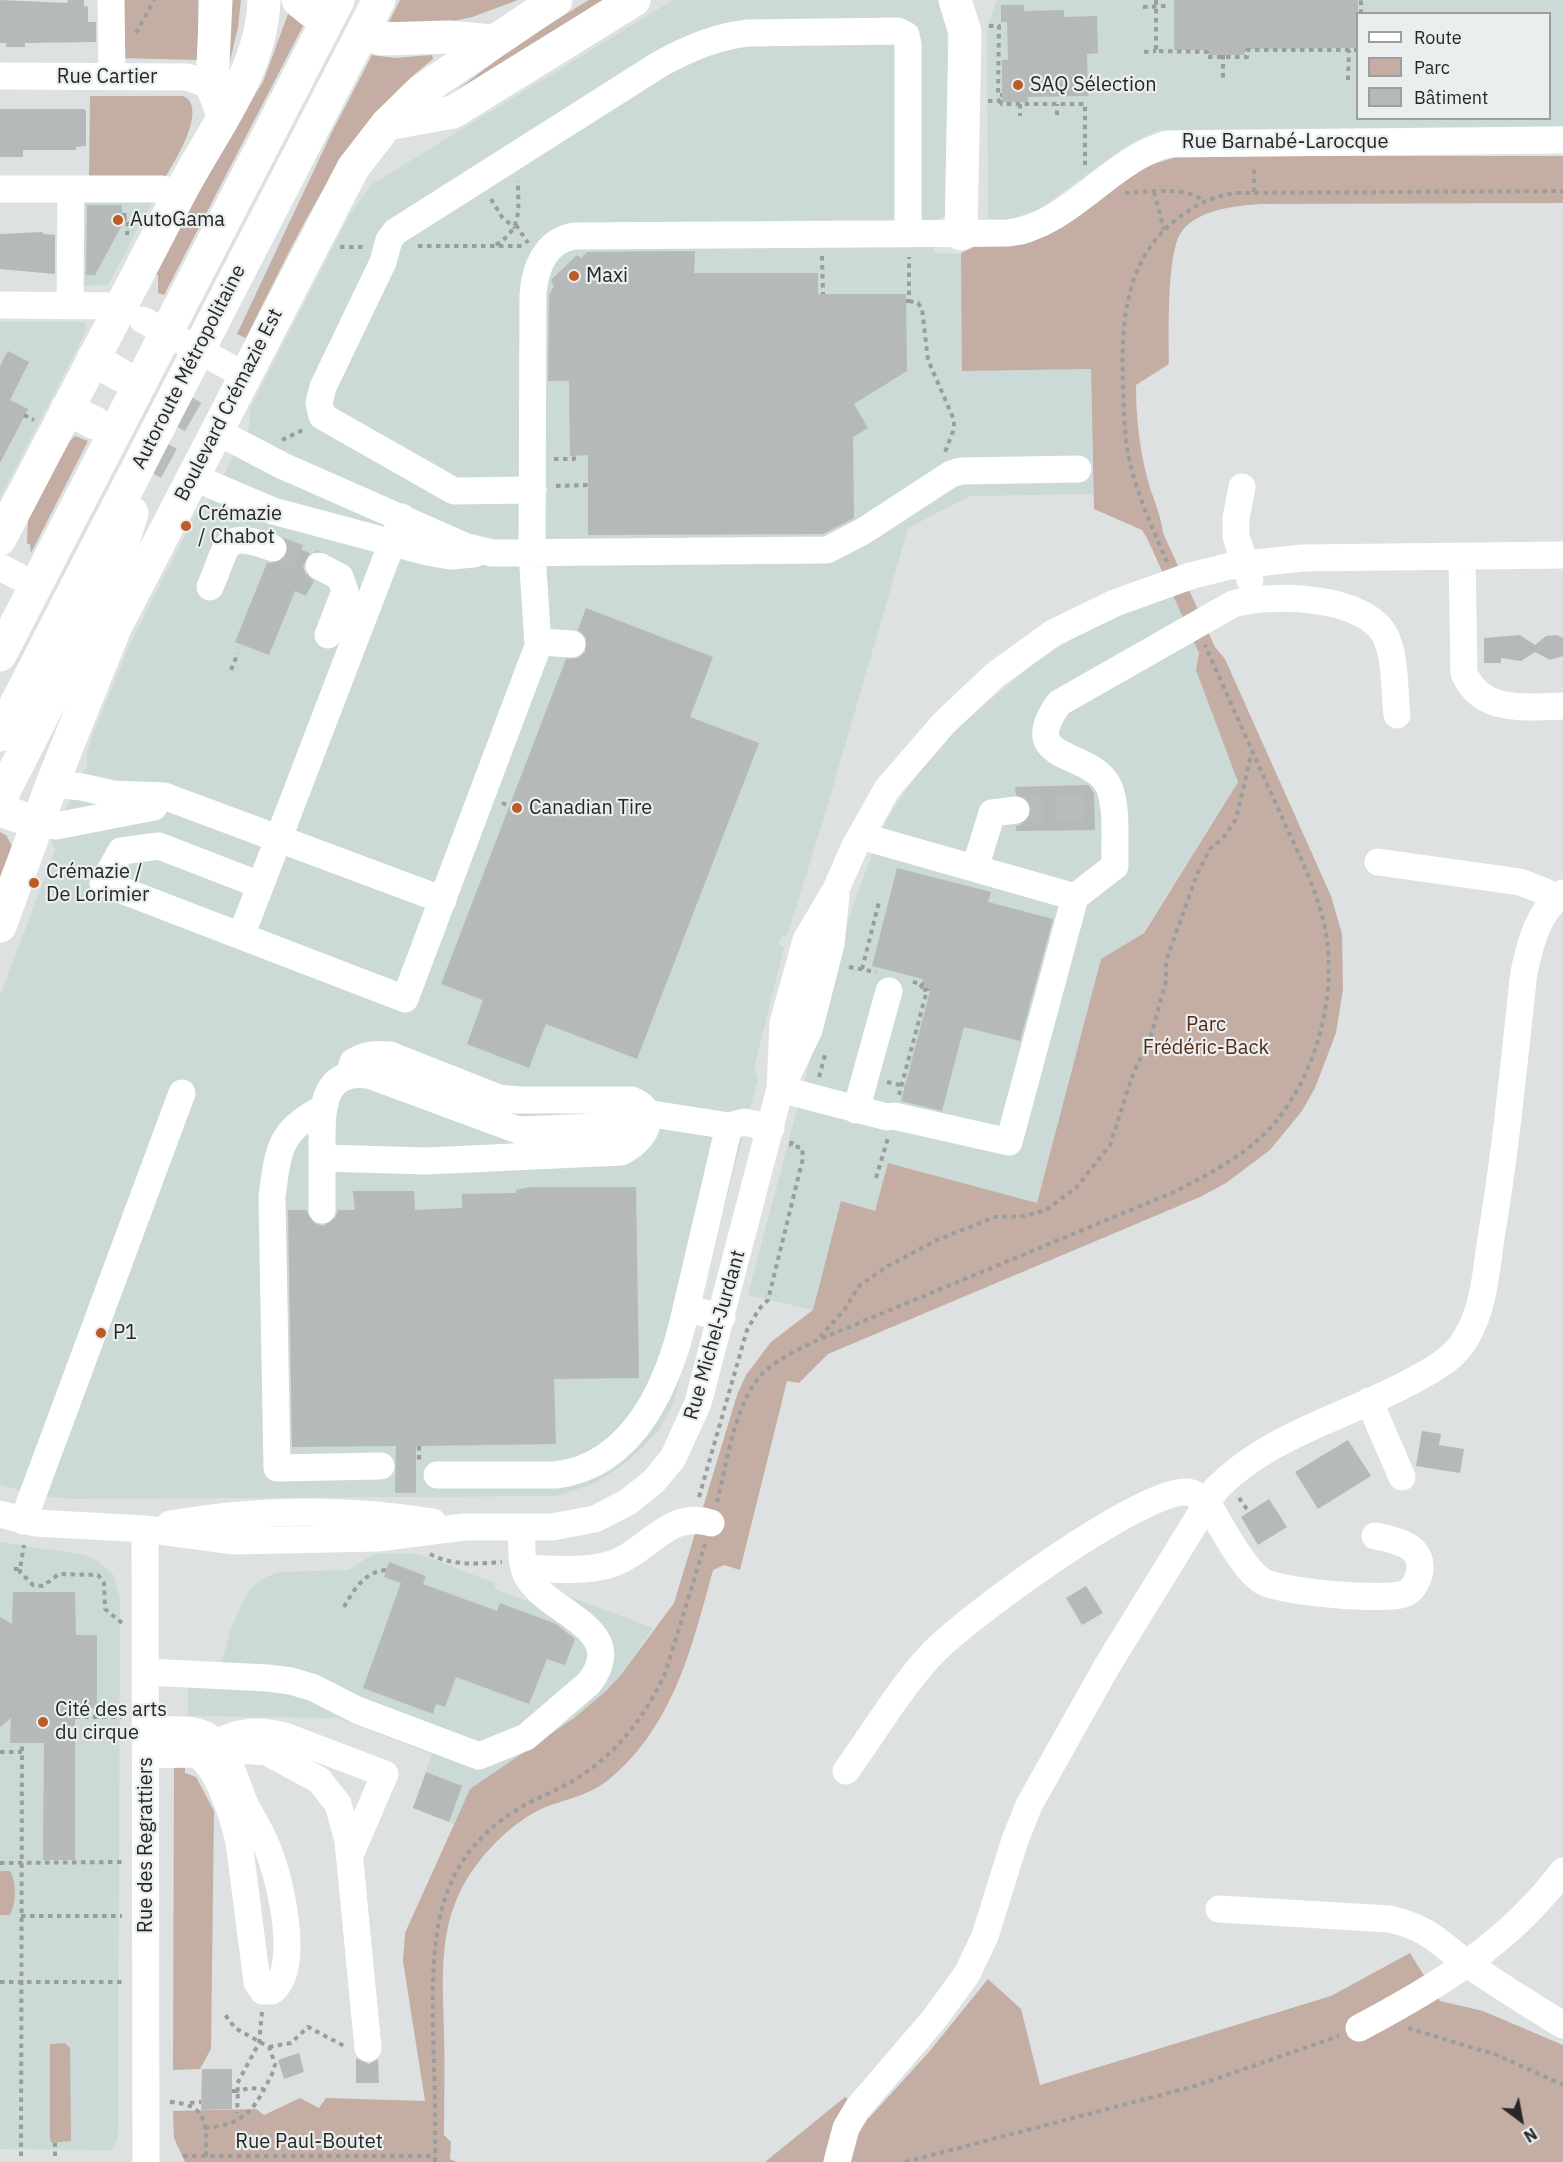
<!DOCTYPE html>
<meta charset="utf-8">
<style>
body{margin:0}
#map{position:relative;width:1563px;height:2162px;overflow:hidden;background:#dde1e1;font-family:"IBM Plex Sans",sans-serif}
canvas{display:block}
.legend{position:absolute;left:1356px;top:12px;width:195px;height:108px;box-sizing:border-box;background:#eaeeee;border:2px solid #9c9f9f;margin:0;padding:8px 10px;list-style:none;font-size:18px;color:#262828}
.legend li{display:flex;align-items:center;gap:12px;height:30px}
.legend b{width:30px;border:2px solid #9c9f9f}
.north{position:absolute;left:1491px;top:2090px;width:60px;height:60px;-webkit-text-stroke:4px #eaeeee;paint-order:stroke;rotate:148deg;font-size:16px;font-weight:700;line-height:24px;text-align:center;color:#262828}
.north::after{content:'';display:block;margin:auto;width:21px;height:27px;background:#262828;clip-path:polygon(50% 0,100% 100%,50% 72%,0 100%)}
</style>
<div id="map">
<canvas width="1563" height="2162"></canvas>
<ul class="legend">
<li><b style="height:8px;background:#fff"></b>Route</li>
<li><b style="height:16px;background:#c4ada3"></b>Parc</li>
<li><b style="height:16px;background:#b5b9b9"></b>Bâtiment</li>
</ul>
<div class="north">N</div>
</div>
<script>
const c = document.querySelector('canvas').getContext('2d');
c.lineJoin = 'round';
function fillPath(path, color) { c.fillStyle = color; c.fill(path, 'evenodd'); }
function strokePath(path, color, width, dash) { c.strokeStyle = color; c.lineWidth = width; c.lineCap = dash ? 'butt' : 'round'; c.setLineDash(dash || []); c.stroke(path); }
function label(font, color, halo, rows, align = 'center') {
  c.font = font + ' "IBM Plex Sans",sans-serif'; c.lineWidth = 4.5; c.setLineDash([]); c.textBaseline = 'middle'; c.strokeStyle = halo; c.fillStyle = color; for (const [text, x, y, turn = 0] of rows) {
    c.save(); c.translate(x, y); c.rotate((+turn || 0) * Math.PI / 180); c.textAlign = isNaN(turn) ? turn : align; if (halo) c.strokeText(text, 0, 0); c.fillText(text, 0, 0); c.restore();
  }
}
fillPath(new Path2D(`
 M 673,0 L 946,0 L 948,67 L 945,216 L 933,222 L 934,253 L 962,254 L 962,370 L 1091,369 L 1093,494 L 970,496 L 908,528 L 828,804 L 787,936 L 782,935 L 778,944 L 784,947 L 754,1068 L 758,1078 L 673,1404 L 660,1428 L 644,1446 L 620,1467 L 593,1484 L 556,1496 L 70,1499 L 33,1495 L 0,1484 L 0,996 L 55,850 L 52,841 L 84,769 L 87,769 L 87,754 L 91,739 L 131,642 L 197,512 L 206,507 L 249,428 L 250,410 L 256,397 L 349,216 L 371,185 Z
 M 997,0 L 1563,0 L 1563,126 L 1159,130 L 1131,143 L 1039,209 L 1011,219 L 996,220 L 988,218 L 987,28 ZM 1358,14 L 1550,14 L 1550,118 L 1358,118 Z
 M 66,194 L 156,195 L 108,285 L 66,286 Z
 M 0,322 L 84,322 L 87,329 L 0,498 Z
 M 1173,595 L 1199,653 L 1196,670 L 1238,781 L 1143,933 L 1101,960 L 1037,1204 L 889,1163 L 875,1211 L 841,1202 L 813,1310 L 748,1295 L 845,928 L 877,840 L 893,809 L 919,772 L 955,729 L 1036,662 L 1078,635 L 1122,614 Z
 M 0,1542 L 85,1555 L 96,1560 L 113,1574 L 120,1597 L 118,2131 L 117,2140 L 111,2150 L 0,2149 Z
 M 374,1554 L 418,1554 L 495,1583 L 494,1589 L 546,1608 L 552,1590 L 653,1628 L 620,1676 L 607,1690 L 574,1718 L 470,1789 L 454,1824 L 413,1808 L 432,1754 L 338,1718 L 188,1716 L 188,1686 L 221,1666 L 230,1630 L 250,1588 L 268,1576 L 280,1572 L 348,1570 Z`), '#cbd9d7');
fillPath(new Path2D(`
 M 119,0 L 198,0 L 198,60 L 120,58 Z
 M 228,0 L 241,0 L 238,27 L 229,65 Z
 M 400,0 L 518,0 L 472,17 L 441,24 L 389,22 Z
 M 589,0 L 614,0 L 445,99 L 522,41 Z
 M 288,14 L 304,24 L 164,295 L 158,293 L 158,275 L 155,274 L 223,144 L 263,82 Z
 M 372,55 L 395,58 L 432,55 L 433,59 C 342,130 297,238 246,338 L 237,334 L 331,134 Z
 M 90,96 L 183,96 L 188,99 C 204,118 172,165 162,183 L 89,183 Z
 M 1180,156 L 1563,156 L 1563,203 L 1260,204 C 1236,206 1199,209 1182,231 C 1166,252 1169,336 1169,364 L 1136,385 C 1136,420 1140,454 1150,488 C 1155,503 1161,516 1163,533 L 1215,647 L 1225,659 L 1331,896 L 1342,934 L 1343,989 L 1336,1033 L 1315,1088 L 1302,1111 L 1270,1150 L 1226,1183 L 1200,1197 L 828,1354 L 799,1383 L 787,1381 L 740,1570 L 724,1565 L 713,1570 C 692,1647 673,1728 607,1781 C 586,1797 564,1799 541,1809 C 506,1826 470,1865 456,1901 C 439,1942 443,1988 444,2031 C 445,2066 444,2101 444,2135 L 451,2142 L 450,2159 L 457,2162 L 185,2162 L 174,2138 L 173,2111 L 256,2109 L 264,2115 L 300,2098 L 319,2108 L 326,2098 L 425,2101 L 403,1961 L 405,1933 L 470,1789 L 574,1718 L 607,1690 L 620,1676 L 674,1603 L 737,1395 L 746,1375 L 771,1342 L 813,1310 L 841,1201 L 875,1211 L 888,1163 L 1037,1203 L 1101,959 L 1144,933 L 1238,782 L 1196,670 L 1199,653 L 1147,538 L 1142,530 L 1094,509 L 1091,369 L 962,371 L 961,253 L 974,247 L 1022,245 L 1032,242 L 1147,166 Z
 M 75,436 L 88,441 L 31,553 L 30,544 L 27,544 L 28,517 L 70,441 Z
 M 0,832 L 6,835 L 12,846 L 0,877 Z
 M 185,1761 L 185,1773 L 196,1777 L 214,1811 L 211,2049 L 200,2069 L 173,2070 L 174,1766 Z
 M 0,1871 L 10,1871 C 17,1883 16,1903 10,1915 L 0,1915 Z
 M 1410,1953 L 1440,2001 L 1483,2011 L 1563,2045 L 1563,2162 L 765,2162 L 845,2097 L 869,2118 L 929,2052 L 988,1979 L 1021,2009 L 1040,2085 L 1331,1996 Z
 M 65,2043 L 70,2048 L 71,2141 L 52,2143 L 50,2140 L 50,2044 Z`), '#c4ada3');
fillPath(new Path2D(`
 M 0,0 L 67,3 L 68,0 L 84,0 L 84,6 L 88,7 L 88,22 L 96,22 L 96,42 L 25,43 L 25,47 L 6,47 L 6,43 L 0,43 Z
 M 1174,0 L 1358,0 L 1358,48 L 1245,49 L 1245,55 L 1209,55 L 1209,50 L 1174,50 Z
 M 1001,5 L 1024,5 L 1024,11 L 1064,10 L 1064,17 L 1097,16 L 1098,53 L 1087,54 L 1088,96 L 1028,97 L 1028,102 L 1002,102 L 1002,60 L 1008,60 L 1007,22 L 1001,22 Z
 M 0,109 L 84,109 L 86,111 L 86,146 L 76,147 L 76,150 L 23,150 L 23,157 L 0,157 Z
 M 87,205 L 122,205 L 122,225 L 95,275 L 86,275 Z
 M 43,232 L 43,234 L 55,235 L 55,274 L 0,269 L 0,234 Z
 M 695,251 L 694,273 L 818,273 L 818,294 L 906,294 L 907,371 L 854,404 L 868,428 L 853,437 L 854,518 L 823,534 L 588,535 L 588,455 L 570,456 L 569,381 L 548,381 L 549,295 L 554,286 L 551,280 L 577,255 L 581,258 L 587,252 Z
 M 8,351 L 29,362 L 10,400 L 28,409 L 0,463 L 0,366 Z
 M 288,545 L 310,553 L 303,567 L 306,575 L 314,581 L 306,596 L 295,591 L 269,655 L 235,642 L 267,563 L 276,563 L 283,560 L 288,553 Z
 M 586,608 L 713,657 L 690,717 L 759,743 L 637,1059 L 546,1024 L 529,1068 L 467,1044 L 483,1000 L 441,984 L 566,659 L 578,658 L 585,652 L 586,638 L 578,630 Z
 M 1520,635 L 1535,645 L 1546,636 L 1557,635 L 1563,638 L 1563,656 L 1550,660 L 1535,652 L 1521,661 L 1501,658 L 1501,663 L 1484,663 L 1484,638 Z
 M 1088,785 L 1094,793 L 1095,830 L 1016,831 L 1016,826 L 1025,823 L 1030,817 L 1032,809 L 1028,800 L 1016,795 L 1015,787 Z
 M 897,868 L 991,892 L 988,902 L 1053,919 L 1020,1041 L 964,1027 L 942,1111 L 901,1101 L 930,991 L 920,989 L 923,979 L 872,966 Z
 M 530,1187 L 636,1187 L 639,1378 L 554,1379 L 556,1444 L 416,1446 L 416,1493 L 395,1493 L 396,1446 L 292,1447 L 288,1210 L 306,1210 L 314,1223 L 323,1226 L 335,1218 L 338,1210 L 355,1210 L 353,1191 L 414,1191 L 415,1210 L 462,1208 L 462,1194 L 516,1193 L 516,1190 Z
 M 1422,1431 L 1441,1434 L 1439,1445 L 1464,1449 L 1460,1473 L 1416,1466 Z
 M 1348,1440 L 1371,1476 L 1318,1509 L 1295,1472 Z
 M 1269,1499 L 1287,1527 L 1258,1545 L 1241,1517 Z
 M 389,1562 L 426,1576 L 423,1584 L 497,1611 L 500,1603 L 556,1624 L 575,1639 L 565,1665 L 547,1659 L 529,1704 L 456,1677 L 445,1707 L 436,1704 L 433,1714 L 363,1688 L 401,1583 L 384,1577 Z
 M 1086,1586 L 1103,1613 L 1082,1625 L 1066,1598 Z
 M 13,1592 L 75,1592 L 76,1635 L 97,1635 L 97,1708 L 75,1709 L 75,1860 L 43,1860 L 44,1743 L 10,1743 L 11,1718 L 0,1727 L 0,1617 L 12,1624 Z
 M 426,1772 L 462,1786 L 449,1822 L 413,1808 Z
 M 299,2053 L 304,2072 L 284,2079 L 278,2060 Z
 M 356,2058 L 369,2064 L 378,2059 L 379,2083 L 356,2083 Z
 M 202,2069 L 232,2069 L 232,2109 L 201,2110 Z`), '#b5b9b9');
strokePath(new Path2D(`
 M 273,548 L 319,566
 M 1016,810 L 1094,807`), '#b8bcbc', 27, [27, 14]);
strokePath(new Path2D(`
 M 122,376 L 207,425
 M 97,424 L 183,471`), '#b8bcbc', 33, [33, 16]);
strokePath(new Path2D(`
 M 1156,0 L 1156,51 L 1207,52 L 1207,57 L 1247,57 L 1247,50 L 1358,50
 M 1143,7 L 1168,6
 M 1361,14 L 1361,0
 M 989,26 L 999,26 L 998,95 L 1002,95
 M 136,33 L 154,0
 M 1144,52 L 1156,51
 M 1223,55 L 1223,80
 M 1348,80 L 1349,50
 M 988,101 L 999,101 L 998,95
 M 999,101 L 1002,104 L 1085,104 L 1085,165
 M 1020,104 L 1020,116
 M 1057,115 L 1057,104
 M 1154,192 L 1164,230
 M 1254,192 L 1254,166
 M 1125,193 C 1145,192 1189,186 1203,201
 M 491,199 L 502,217 L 515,228
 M 122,215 L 128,215
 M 122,219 L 128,219 L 127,235
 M 516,225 L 528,243
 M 496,245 C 523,228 518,209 518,181
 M 418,246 L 525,246
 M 340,247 L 366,247
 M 822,256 L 823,294
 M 906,301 L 909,301 L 909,257
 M 909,301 L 918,303 L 922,309 L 928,360 L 954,420 L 954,429 L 945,452
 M 24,415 L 34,420
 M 282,440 L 305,429
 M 554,459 L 574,459 L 574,456
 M 556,486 L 588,485
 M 1167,562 C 1153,529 1138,497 1130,463 C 1124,438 1124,412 1123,386 C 1121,324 1124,260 1177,219 C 1195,205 1211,197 1234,193 L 1563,191
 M 231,670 L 238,653
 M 502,803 L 510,806
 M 849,967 L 876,972
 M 862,969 L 879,902
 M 819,1077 L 825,1055
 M 887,1082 L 905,1086
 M 899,1095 L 927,990 L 920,989 L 922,984 L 909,981
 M 876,1178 L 888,1138
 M 820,1337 L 845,1309 L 859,1286 L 888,1266 L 937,1240 L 995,1217 L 1024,1216 L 1046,1210 L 1076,1188 L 1110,1145 L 1134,1071 L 1149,1043 L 1166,981 L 1166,961 L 1197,874 L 1210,849 L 1224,837 L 1236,819 L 1252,751
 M 419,1446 L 419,1461
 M 699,1497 L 747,1330 L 759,1309 L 768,1300 L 803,1158 L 802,1148 L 791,1145 L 792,1141
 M 1239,1498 L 1249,1512
 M 717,1502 C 727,1463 735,1401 763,1373 C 779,1358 799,1349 818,1340 L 1174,1192 C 1209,1174 1245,1156 1272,1126 C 1315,1077 1337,999 1326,934 C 1319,893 1298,853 1281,815 C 1256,759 1230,702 1205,645
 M 430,1554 C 452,1566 478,1564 502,1562
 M 14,1569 L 20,1569 L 24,1545
 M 20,1569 L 20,1572 L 33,1585 L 43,1586 L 59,1574 L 98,1575 L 104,1583 L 105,1609 L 122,1623
 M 344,1607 C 354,1589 365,1571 387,1570
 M 75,1717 L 122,1717
 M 0,1752 L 22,1752
 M 0,1863 L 123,1862
 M 21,1916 L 122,1916
 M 0,1982 L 122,1982
 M 262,2012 L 259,2043 L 237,2084 L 238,2091 L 250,2088 L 263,2089
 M 1408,2028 L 1497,2055 L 1563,2085
 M 269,2047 L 291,2043 L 308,2027 L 346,2047
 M 232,2091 L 238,2091 L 237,2113
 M 170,2102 C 207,2104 207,2124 206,2156
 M 190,2103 L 201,2102
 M 205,2128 C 249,2124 255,2107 274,2070 L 275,2064 L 269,2047 L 235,2028 L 223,2012
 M 21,2156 L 22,1743
 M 55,2156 L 55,2143
 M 183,2156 L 435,2156
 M 435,2162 C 436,2118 434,2074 433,2030 C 432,1939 432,1862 518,1809 C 534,1799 551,1793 567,1784 C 613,1759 643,1720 665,1674 L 705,1544
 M 905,2162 L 1195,2086 L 1339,2036`), '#9a9d9d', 4, [4.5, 4.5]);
strokePath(new Path2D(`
 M 111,0 L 112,77
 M 0,76 L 187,77 L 212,86
 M 0,189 L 162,189 L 180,193
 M 0,305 L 121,306
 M 70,305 L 71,189
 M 143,320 L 244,375
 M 216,431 L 283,466 L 467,547 L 492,553 L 827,550 L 862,532 L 951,474 L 961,471 L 1078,469
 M 193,477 L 273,511 L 427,552 L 450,556 L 474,554
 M 1242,487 L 1236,518 L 1236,536 L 1250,580
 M 533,490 L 454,491 L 322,416 L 319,403 L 323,387 L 383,262 L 389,240 L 395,232 L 660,64 C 687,49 717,36 748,33 L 898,31 L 906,35 L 908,45 L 908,234
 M 1462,556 L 1464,673 C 1481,714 1527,707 1563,706
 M 319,566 L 340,577 L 345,591 L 328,635
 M 0,567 L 19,577
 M 210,587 C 229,543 222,530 273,548
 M 539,642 L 572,644
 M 52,784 L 82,787 L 113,794 L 164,796 L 443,900
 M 37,823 L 56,826 L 154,807
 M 1378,862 L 1520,882 L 1546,892 L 1556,899
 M 975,868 L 992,813 L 1016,810
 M 260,885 L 159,846 L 121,851 L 103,883 L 405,999 L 538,646 L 532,553 L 533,294 C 535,269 545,241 574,236 L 1008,233 C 1070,226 1109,160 1168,144 L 1563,140
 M 1075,897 L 1115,866 C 1114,842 1118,809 1109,787 C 1092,749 1015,764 1059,703 L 1233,604 C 1272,593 1366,595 1386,637 C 1396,660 1394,690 1397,715
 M 241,936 L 402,517
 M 785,1080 L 809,1030 L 831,944 L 836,896
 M 780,1089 L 887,1117 L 894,1116 L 1009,1142 L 1075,897 L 861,836
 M 322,1109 C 278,1131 278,1152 272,1197 L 277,1468 L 381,1466
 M 856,1110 L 889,991
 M 322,1158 L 427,1161 L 621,1152 C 643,1142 663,1112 632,1100 L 518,1100 L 499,1098 L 390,1055 C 375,1054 366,1054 353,1062 L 349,1075
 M 322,1210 C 322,1190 322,1169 322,1149 C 322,1112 320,1066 372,1076 L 518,1130 L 620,1126 L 646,1113 L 729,1126 L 744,1122 L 771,1128
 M 686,1309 L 729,1126
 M 1369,1401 L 1402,1477
 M 437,1475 L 556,1475 C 637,1465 671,1378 686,1309 L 722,1317
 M 0,1514 L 35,1523 L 145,1529 L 234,1541 L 378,1538 L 464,1527 L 552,1527 L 595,1519 L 628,1502 L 654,1481 L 673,1458 L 698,1403 L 780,1089 L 783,1023 L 806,940 L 836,889 L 855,846 L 887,789 L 944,723 L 995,675 L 1053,633 L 1115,603 L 1190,576 L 1230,566 L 1302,558 L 1563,555
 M 23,1521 L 182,1093
 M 170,1524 C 256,1509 347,1508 433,1522
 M 145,1529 L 146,2162
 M 525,1568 C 551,1569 583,1572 608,1565 C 648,1554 667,1509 711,1523
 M 147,1672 L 268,1678 L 291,1681 L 314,1688 L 357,1710 L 479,1756 L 526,1737 L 589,1683 C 632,1627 545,1614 526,1574 C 520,1560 522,1542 522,1527
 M 220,1741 C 243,1730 259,1730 285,1736 L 385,1774 L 350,1855
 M 147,1755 L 193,1754 C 216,1758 234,1820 239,1842 L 257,1982 L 263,1991 L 272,1991 C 302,1968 280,1878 267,1847 C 261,1831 251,1817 244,1802 C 236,1782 229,1755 213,1740 C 197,1725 167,1731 147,1730
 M 210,1763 L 241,1750 L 267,1752 L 319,1780 L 338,1804 L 348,1841 L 368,2048
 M 846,1771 C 873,1734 898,1691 929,1657 C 962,1620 1142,1489 1187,1492 C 1195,1493 1201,1498 1207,1503 C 1221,1524 1241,1567 1262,1581 C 1279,1592 1389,1602 1406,1593 C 1413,1590 1417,1581 1419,1575 C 1426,1546 1397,1540 1375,1536
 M 1219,1909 L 1390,1919 C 1433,1930 1437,1942 1469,1965 C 1500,1986 1532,2006 1563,2025
 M 1359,2028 C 1437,1987 1510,1942 1563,1871
 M 837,2162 L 846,2128 L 858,2108 L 935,2018 L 967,1974 L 985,1936 L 1015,1840 L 1029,1805 L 1107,1666 L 1216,1489 C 1271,1433 1347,1417 1414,1380 C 1434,1369 1454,1359 1466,1338 C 1484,1308 1486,1272 1491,1238 C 1506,1150 1514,1061 1524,972 C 1531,942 1537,913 1563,893`), '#fff', 27);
strokePath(new Path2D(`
 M 216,0 L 212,86 L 223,115
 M 298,0 L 311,11
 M 955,0 L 965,32 L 961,234
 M 380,39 L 449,37 L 492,41
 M 387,124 L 453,112 L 634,0
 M 93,359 L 122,376
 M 67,409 L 97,424
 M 0,539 C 60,424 119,308 180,193 C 212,131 262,72 264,0
 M 6,812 L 37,823
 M 0,926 L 52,784 L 115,628 L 353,168 L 387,124 L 421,91 L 556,0`), '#fff', 33);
strokePath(new Path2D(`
 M 0,655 L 338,0
 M 0,735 L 379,0
 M 0,799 L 110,583 L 132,513`), '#fff', 33);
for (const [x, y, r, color] of [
 [1018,85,6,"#be5a25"],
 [118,220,6,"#be5a25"],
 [574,276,6,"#be5a25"],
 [186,526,6,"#be5a25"],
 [517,808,6,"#be5a25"],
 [34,883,6,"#be5a25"],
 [101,1333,6,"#be5a25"],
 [43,1722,6,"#be5a25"]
]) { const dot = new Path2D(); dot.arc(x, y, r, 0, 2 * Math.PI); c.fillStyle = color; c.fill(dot); strokePath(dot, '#eaeeee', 2); }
label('20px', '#262828', '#eaeeee', [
 ["Rue Cartier",107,77],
 ["Rue Barnabé-Larocque",1285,142],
 ["Autoroute Métropolitaine",189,367,-63],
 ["Boulevard Crémazie Est",229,405,-63],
 ["Rue Michel-Jurdant",715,1335,-74],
 ["Rue des Regrattiers",146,1845,-90],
 ["Rue Paul-Boutet",309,2142]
]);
label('20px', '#262828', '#eaeeee', [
 ["SAQ Sélection",1030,85],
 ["AutoGama",130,220],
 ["Maxi",586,276],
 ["Crémazie",198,514],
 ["/ Chabot",198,537],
 ["Canadian Tire",529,808],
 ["Crémazie /",46,872],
 ["De Lorimier",46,895],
 ["P1",113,1333],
 ["Cité des arts",55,1710],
 ["du cirque",55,1733]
], 'left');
label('20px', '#542915', '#eaeeee', [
 ["Parc",1206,1025],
 ["Frédéric-Back",1206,1048]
]);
</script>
